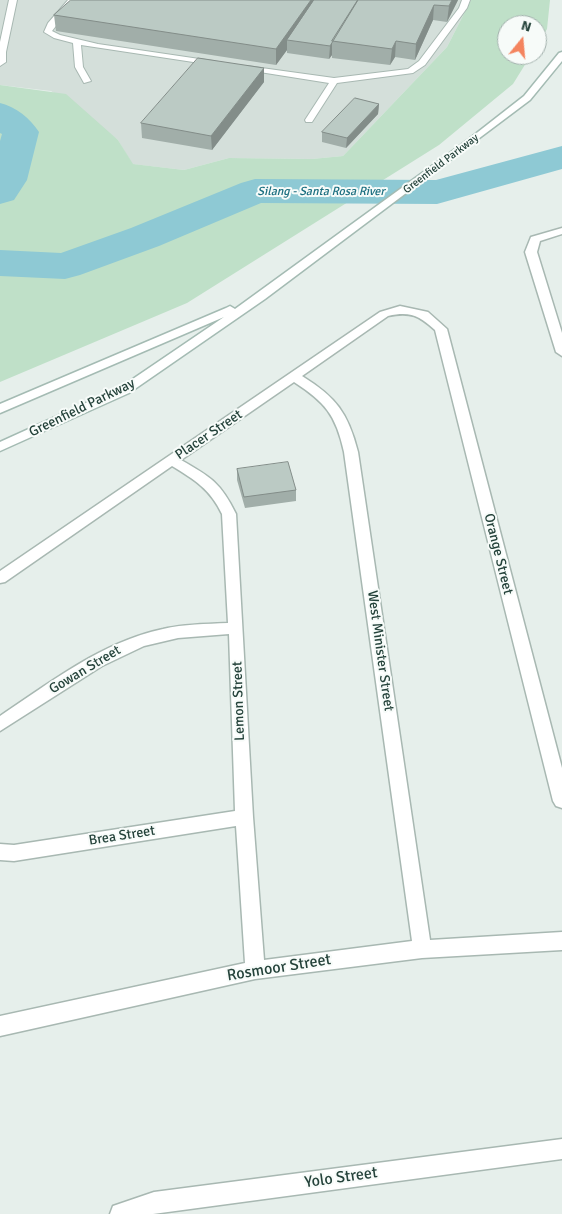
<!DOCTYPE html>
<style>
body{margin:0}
#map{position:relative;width:562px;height:1214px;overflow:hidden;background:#e6efeb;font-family:Signika,sans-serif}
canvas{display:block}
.north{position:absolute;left:497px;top:15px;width:50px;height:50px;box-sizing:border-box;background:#f7fbf9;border:1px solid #a3b1ad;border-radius:50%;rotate:17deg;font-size:14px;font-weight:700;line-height:20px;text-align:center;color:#24423a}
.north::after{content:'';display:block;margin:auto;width:18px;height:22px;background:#f4845f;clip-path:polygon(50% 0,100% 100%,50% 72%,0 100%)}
</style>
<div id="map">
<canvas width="562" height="1214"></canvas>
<div class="north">N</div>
</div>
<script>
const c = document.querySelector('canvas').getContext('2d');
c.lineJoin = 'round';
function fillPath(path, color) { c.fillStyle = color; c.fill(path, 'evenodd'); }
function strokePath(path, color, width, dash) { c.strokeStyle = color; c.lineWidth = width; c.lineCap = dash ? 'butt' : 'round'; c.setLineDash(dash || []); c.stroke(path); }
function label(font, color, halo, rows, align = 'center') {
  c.font = font + ' Signika,sans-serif'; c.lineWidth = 4; c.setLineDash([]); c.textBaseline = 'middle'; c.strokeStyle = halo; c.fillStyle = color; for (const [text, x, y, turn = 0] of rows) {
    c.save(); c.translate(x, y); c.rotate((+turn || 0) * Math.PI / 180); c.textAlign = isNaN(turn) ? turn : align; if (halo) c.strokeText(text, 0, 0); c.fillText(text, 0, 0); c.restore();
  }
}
fillPath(new Path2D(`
 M 0,0 L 471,0 L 447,47 L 343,156 L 312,159 L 229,158 L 184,170 L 132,164 L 118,140 L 51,91 L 0,85 Z`), '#d4dfda');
fillPath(new Path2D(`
 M 471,0 L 550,0 L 547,29 L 537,46 L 537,25 L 507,25 L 507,55 L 531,55 L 513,84 L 439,145 L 187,303 L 0,382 L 0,85 L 66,94 L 118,140 L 133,164 L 184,170 L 229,158 L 312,159 L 343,156 L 447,47 Z`), '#bfe0c8');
fillPath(new Path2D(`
 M 0,103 C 16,107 30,118 39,132 L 27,180 L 14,200 L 0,204 L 0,141 L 2,134 L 0,133 Z
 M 562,146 L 562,169 L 437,204 L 261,203 L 159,246 L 80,275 L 65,279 L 0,276 L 0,250 L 61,253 L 131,228 L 241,183 L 255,179 L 436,180 Z`), '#8ec9d4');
const lane = new Path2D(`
 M 9,0 L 17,0 L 6,52 L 6,62 L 0,66 L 0,42 Z
 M 68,0 L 76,0 L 52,31 L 60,35 L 98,44 L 213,61 L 217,63 L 213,65 L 81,45 L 83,67 L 91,81 L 84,83 L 75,67 L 73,43 L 54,38 L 44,32 L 48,23 Z
 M 462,0 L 470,0 L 467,8 L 425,65 L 413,73 L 337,83 L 312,122 L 306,122 L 305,120 L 329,83 L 247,70 L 243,68 L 247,66 L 334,78 L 408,69 L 419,61 L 459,8 Z`);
const street = new Path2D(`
 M 562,228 L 562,234 L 540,241 L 537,252 L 562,333 L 562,356 L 556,352 L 525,252 L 531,237 Z
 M 400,306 L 428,312 L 447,329 L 562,768 L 562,808 L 556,806 L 553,801 L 435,330 C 419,316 411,311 388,316 L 302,376 C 336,397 348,413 358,452 L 430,940 L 562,932 L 562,950 L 422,958 L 255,979 L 0,1036 L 0,1016 L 245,963 L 236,826 L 14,861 L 0,860 L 0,844 L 14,845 L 235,811 L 229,634 L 178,638 L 144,646 L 102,666 L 0,731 L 0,716 C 51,682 102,642 163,629 C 184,624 206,624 228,623 L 222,514 C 210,489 195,480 172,466 L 5,582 L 0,583 L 0,571 L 380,312 ZM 294,382 C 325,402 336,415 344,452 L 412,941 L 264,960 L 253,817 L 236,514 C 221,483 211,477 181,460 Z
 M 562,1139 L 562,1159 L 153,1214 L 110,1214 L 113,1206 L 154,1192 Z`);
const secondary = new Path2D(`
 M 562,52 L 562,61 L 530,100 L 265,299 L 129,393 L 0,451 L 0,442 L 121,387 L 224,317 L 0,413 L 0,404 L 226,308 L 230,306 L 235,309 L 469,139 L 524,96 L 559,53 Z`);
strokePath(lane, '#a8b8b2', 2);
strokePath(street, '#a8b8b2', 3);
strokePath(secondary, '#a4bbb3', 3);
fillPath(lane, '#fff');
fillPath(street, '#fff');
fillPath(secondary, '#fff');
fillPath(new Path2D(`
 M 71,0 L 458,0 L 447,22 L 433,20 L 415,60 L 395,57 L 390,65 L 332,58 L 332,55 L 329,59 L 287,53 L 287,50 L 276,65 L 56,31 L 54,15 Z
 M 264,68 L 264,82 L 212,150 L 142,138 L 141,123 Z
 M 379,104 L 378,114 L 346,148 L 322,142 L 322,132 Z
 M 237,469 L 296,490 L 296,501 L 245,508 L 237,480 Z`), '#a1aea9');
fillPath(new Path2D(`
 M 311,0 L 322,0 L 287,40 L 287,50 L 276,65 L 276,49 Z
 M 452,0 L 458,0 L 447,22 L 449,6 Z
 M 434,5 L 433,20 L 415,60 L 416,44 Z
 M 332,41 L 332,55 L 329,59 L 330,46 Z
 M 396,41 L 395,57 L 390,65 L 392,49 Z
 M 264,68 L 264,82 L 212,150 L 211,136 Z
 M 379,104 L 378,114 L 346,148 L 347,138 Z`), '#838d89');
const building = new Path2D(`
 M 71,0 L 311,0 L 276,49 L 54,15 Z
 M 314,0 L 358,0 L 330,46 L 287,40 Z
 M 358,0 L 452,0 L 449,6 L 434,5 L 416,44 L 396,41 L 392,49 L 332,41 Z
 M 198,58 L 264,68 L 211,136 L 141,123 Z
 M 355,98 L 379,104 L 347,138 L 322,132 Z
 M 288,462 L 296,490 L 244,497 L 237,469 Z`);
fillPath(building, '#bbcac4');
strokePath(building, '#838d89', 1);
label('11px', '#24423a', '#f7fbf9', [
 ["Greenfield Parkway",441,164,-37]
]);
label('italic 12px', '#1c6f80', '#f7fbf9', [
 ["Silang - Santa Rosa River",321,192]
]);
label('14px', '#24423a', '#f7fbf9', [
 ["Greenfield Parkway",82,408,-26],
 ["Placer Street",209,435,-34],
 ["Orange Street",498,554,76],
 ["West Minister Street",380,651,82],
 ["Gowan Street",85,670,-31],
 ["Lemon Street",239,701,-92],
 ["Brea Street",122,836,-9]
]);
label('16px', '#24423a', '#f7fbf9', [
 ["Rosmoor Street",279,968,-9],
 ["Yolo Street",341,1178,-8]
]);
</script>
